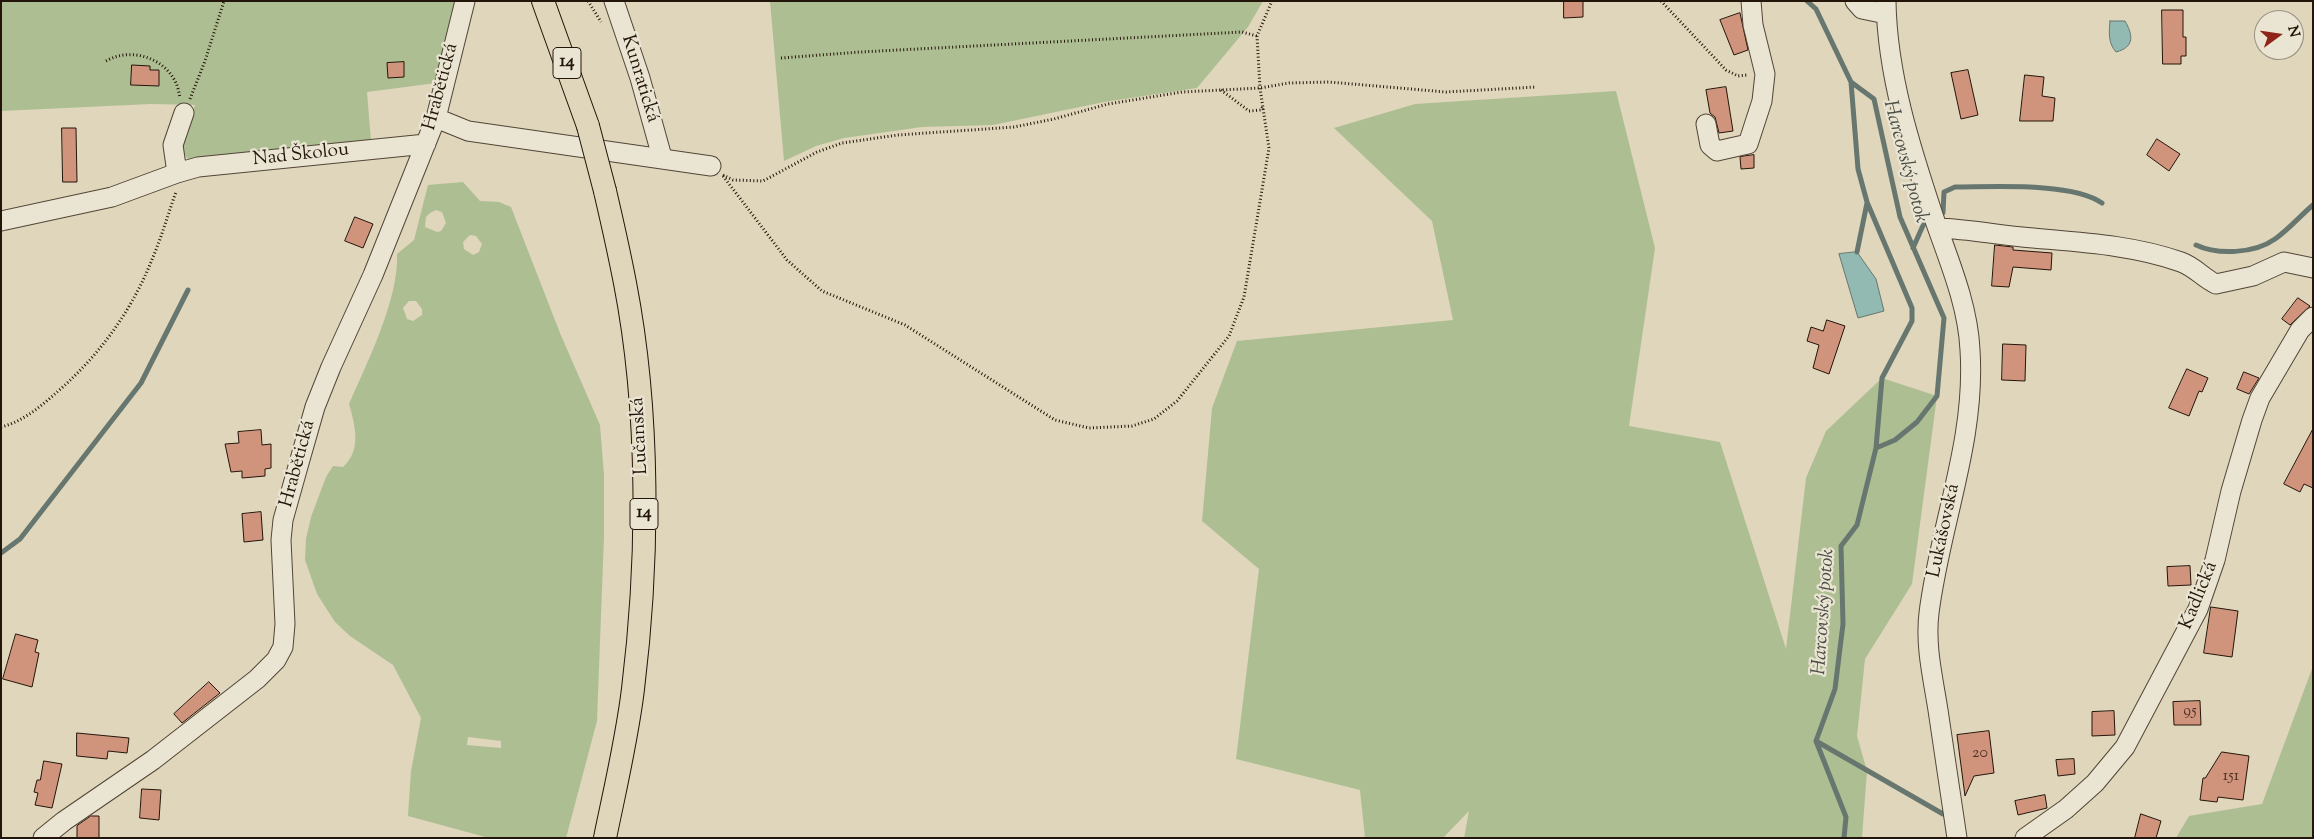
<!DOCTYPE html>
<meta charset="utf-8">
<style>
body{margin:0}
#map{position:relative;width:2314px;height:839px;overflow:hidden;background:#dfd6bb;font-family:"Sorts Mill Goudy",serif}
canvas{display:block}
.frame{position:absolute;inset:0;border:2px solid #24150a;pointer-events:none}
.north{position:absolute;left:2254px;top:10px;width:50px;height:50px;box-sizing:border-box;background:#eae4d3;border:1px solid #9b9183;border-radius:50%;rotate:76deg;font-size:14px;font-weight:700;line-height:20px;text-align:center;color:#24150a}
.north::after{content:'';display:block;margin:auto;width:18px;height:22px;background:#8f2418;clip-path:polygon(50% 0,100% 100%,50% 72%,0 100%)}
</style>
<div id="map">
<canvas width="2314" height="839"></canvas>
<div class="frame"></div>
<div class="north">N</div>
</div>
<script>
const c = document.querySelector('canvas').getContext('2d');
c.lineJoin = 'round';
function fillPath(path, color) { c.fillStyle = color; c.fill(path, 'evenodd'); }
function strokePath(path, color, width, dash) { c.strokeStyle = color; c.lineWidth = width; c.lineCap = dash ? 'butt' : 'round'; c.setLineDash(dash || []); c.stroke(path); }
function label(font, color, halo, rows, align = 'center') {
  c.font = font + ' "Sorts Mill Goudy",serif'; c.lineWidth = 4.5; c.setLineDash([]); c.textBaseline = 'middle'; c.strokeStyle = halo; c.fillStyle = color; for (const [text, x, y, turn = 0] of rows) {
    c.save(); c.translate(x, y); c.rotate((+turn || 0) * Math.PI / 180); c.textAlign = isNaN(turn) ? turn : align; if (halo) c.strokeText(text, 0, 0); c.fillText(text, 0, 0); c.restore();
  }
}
fillPath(new Path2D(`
 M 1,1 L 455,1 L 436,83 L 367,92 L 371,141 L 195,160 L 188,159 L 182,152 L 181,140 L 195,105 L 151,104 L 1,111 Z
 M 770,1 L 1263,1 L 1248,27 L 1197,88 L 1104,102 L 993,125 L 922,127 L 844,138 L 816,146 L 784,161 Z
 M 1616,91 L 1655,248 L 1629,426 L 1720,442 L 1786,649 L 1806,478 L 1826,431 L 1882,378 L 1937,396 L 1912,584 L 1865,659 L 1857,736 L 1867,771 L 1862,838 L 1464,838 L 1469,811 L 1443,838 L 1365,838 L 1360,790 L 1236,759 L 1259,569 L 1202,521 L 1212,408 L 1237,341 L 1453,320 L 1432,221 L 1334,128 L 1415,104 Z
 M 463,182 L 480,201 L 499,202 L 511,207 L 560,333 L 600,425 L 604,475 L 604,536 L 597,721 L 566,838 L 489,838 L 408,816 L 411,771 L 421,718 L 393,665 L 350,636 L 335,622 L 317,594 L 305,560 L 306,539 L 311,517 L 326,477 L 333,466 L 343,467 C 362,450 355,425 349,404 C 367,363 399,299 397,254 L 414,240 L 428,185 ZM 436,210 L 442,212 L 446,223 L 441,231 L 437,232 L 425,227 L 426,217 L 430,213 ZM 470,235 L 476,236 L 482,244 L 479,252 L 473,255 L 464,249 L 463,242 ZM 409,301 L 416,301 L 422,309 L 422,315 L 413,321 L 407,319 L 403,308 ZM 468,737 L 501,741 L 501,748 L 467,745 Z
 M 2313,666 L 2313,838 L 2176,838 L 2189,816 L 2262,804 Z`), '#aebe93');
const water = new Path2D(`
 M 2110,21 L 2125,21 C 2133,35 2135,47 2116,52 C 2108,43 2109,33 2110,21 Z
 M 1857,252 L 1876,279 L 1884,311 L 1858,318 L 1839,254 Z`);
fillPath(water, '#93b9b3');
strokePath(water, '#67776f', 1);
strokePath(new Path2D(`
 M 1807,1 L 1816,9 L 1851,82 L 1874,99 L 1900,217 L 1944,318 L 1937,396 L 1917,422 L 1895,440 L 1876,448 L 1857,525 L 1841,546 L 1843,624 L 1835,689 L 1816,741 L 1846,817 L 1844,838
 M 1851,82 L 1858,169 L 1867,202 L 1912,308 L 1912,321 L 1882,378 L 1876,448
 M 1943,213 L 1944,192 L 1955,187 C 1993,187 2072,182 2102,203
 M 2196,245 C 2217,255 2254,254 2275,239 C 2288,230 2300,216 2313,205
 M 1913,248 L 1925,221
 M 1857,252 L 1867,203
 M 1,553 L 20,539 L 141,383 L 188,290
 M 1816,741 L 1943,814`), '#67776f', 5);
const building = new Path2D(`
 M 1564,1 L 1583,1 L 1583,17 L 1564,18 Z
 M 2162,10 L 2183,10 L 2183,37 L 2186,37 L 2186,56 L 2181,56 L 2181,64 L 2163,64 Z
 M 1740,13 L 1748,50 L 1734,55 L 1720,20 Z
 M 404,62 L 404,77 L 388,78 L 387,63 Z
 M 132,65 L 150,66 L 150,70 L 159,70 L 159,86 L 131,85 Z
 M 1968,70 L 1978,115 L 1961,119 L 1951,73 Z
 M 2025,75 L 2044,77 L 2042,96 L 2055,98 L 2053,121 L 2020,121 Z
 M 1726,87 L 1733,131 L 1719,133 L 1715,117 L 1710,113 L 1706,90 Z
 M 62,128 L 76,128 L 77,182 L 63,182 Z
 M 2157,139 L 2180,154 L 2169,171 L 2147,155 Z
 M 1754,155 L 1754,168 L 1741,169 L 1740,157 Z
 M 355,217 L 373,224 L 363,248 L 345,241 Z
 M 1995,245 L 2013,247 L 2013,250 L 2052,253 L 2051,270 L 2013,267 L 2009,287 L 1992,286 Z
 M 2298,298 L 2310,306 L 2290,325 L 2282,319 Z
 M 1827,320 L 1845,326 L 1829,374 L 1813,368 L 1819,345 L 1807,341 L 1811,327 L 1823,331 Z
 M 2003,344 L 2026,345 L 2025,381 L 2002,380 Z
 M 2187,369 L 2208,378 L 2202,392 L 2199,391 L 2189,416 L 2169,408 Z
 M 2244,372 L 2259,378 L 2249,394 L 2237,389 Z
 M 2313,429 L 2313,488 L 2304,484 L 2300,492 L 2284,484 Z
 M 261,430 L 262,445 L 271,444 L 271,468 L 265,469 L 265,476 L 242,478 L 242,471 L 231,472 L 225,444 L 239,443 L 238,432 Z
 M 261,512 L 263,540 L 244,542 L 242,514 Z
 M 2190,566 L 2191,585 L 2168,586 L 2167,567 Z
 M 2211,607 L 2238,611 L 2232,657 L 2204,653 Z
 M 16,634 L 38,640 L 35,652 L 39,653 L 32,687 L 3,679 Z
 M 209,682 L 220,693 L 182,723 L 174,714 Z
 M 2200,701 L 2201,725 L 2174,725 L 2173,702 Z
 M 2114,711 L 2115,735 L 2092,736 L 2092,712 Z
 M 1989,731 L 1994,773 L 1974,776 L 1965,796 L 1957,735 Z
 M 77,733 L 129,738 L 127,753 L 108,751 L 107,759 L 77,756 Z
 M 2222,752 L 2249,756 L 2243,800 L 2218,797 L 2217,802 L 2200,800 L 2203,778 L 2205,778 Z
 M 2074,759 L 2075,774 L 2058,776 L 2056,760 Z
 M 44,761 L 62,764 L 52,808 L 35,805 L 38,793 L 34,792 L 37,780 L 40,780 Z
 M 142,789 L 161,790 L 159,820 L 140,818 Z
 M 2045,795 L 2047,808 L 2018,815 L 2015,801 Z
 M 2141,814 L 2161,821 L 2156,838 L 2135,838 Z
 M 91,816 L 99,816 L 99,838 L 77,838 L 77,826 Z`);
fillPath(building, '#d0937c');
strokePath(building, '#24150a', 1);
const minor = new Path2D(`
 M 614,1 L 640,78 L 662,157
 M 1855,1 L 1862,9 L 1886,14
 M 1886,1 C 1887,75 1911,149 1934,218 C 1949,261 1968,305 1970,350 C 1976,441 1940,524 1929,613 C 1925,646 1933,678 1938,710 C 1944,753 1951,795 1957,838
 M 436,118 L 468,131 L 711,166
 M 1706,124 L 1710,145 L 1717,151 L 1748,144 L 1762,101 L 1765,74 L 1753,25 L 1751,1
 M 177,173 L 173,145 L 184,113
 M 1,221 L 112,197 L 177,173 L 198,167 L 426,144
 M 1938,228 C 1966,229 1993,234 2022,237 C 2074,242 2131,244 2181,262 C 2195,267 2203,278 2216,284 L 2253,276 L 2284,262 L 2313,268
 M 43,838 L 64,821 L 153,760 L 257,679 L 276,660 L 283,647 L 285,624 L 281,540 L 283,520 L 299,463 L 315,407 L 331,367 L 373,275 L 436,118 L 465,1
 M 2025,838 L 2066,809 L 2095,783 L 2125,747 L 2198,609 L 2215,560 L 2231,491 L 2252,420 L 2260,398 L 2300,330 L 2313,317`);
const major = new Path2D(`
 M 543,1 L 588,126
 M 605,191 C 612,221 619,252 625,283 C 650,412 649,559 633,689 C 627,739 615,789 605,838`);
strokePath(minor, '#534536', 21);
strokePath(major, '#24150a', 24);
strokePath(new Path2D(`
 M 588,1 L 601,22
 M 1661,1 L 1726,70 L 1738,76 L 1747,75
 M 781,58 L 860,52 L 1242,32 L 1257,36
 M 106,61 C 130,47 164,57 176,83 C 178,87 179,93 180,98
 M 1221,90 L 1249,111 L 1261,110 L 1263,106
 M 190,99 L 205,61 L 224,1
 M 723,175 L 733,180 L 763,181 L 817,152 L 842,143 L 898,135 L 1014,127 L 1054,119 L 1108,104 L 1182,92 L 1260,88 L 1289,83 L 1329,82 L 1446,92 L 1536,87
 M 723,176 L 787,260 L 822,291 L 905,325 L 1055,420 L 1089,428 L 1132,426 L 1154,419 L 1177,401 L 1229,336 L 1244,297 L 1269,148 L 1260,88 L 1257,36 L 1272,1
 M 1,427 C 22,422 40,407 56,393 C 99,356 132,311 153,257 C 162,236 168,214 176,192`), '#24150a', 3, [1, 2.5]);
strokePath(minor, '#eae4d3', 19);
strokePath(major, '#dfd6bb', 22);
const majorBridge = new Path2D(`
 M 588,126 L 605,191`);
strokePath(majorBridge, '#24150a', 24, []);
strokePath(majorBridge, '#dfd6bb', 22);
label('16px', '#4f3426', null, [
 ["95",2190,712],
 ["20",1980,754],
 ["151",2231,777]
]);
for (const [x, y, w] of [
 [567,63,28],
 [644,514,28]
]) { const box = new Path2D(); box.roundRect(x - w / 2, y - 15.5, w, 31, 4); c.fillStyle = '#eae4d3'; c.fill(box); strokePath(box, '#24150a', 1); }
label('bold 18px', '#24150a', null, [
 ["14",567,63],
 ["14",644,514]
]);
label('19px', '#24150a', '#eae4d3', [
 ["Kunratická",639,79,73],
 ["Hrabětická",442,87,-75],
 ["Nad Školou",301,156,-6],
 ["Lučanská",641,436,-93],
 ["Hrabětická",299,464,-75],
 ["Lukášovská",1945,531,-78],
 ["Kadlická",2200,596,-68]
]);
label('italic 20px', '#4b4e45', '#eae4d3', [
 ["Harcovský potok",1904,162,75],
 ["Harcovský potok",1825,612,-86]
]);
</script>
